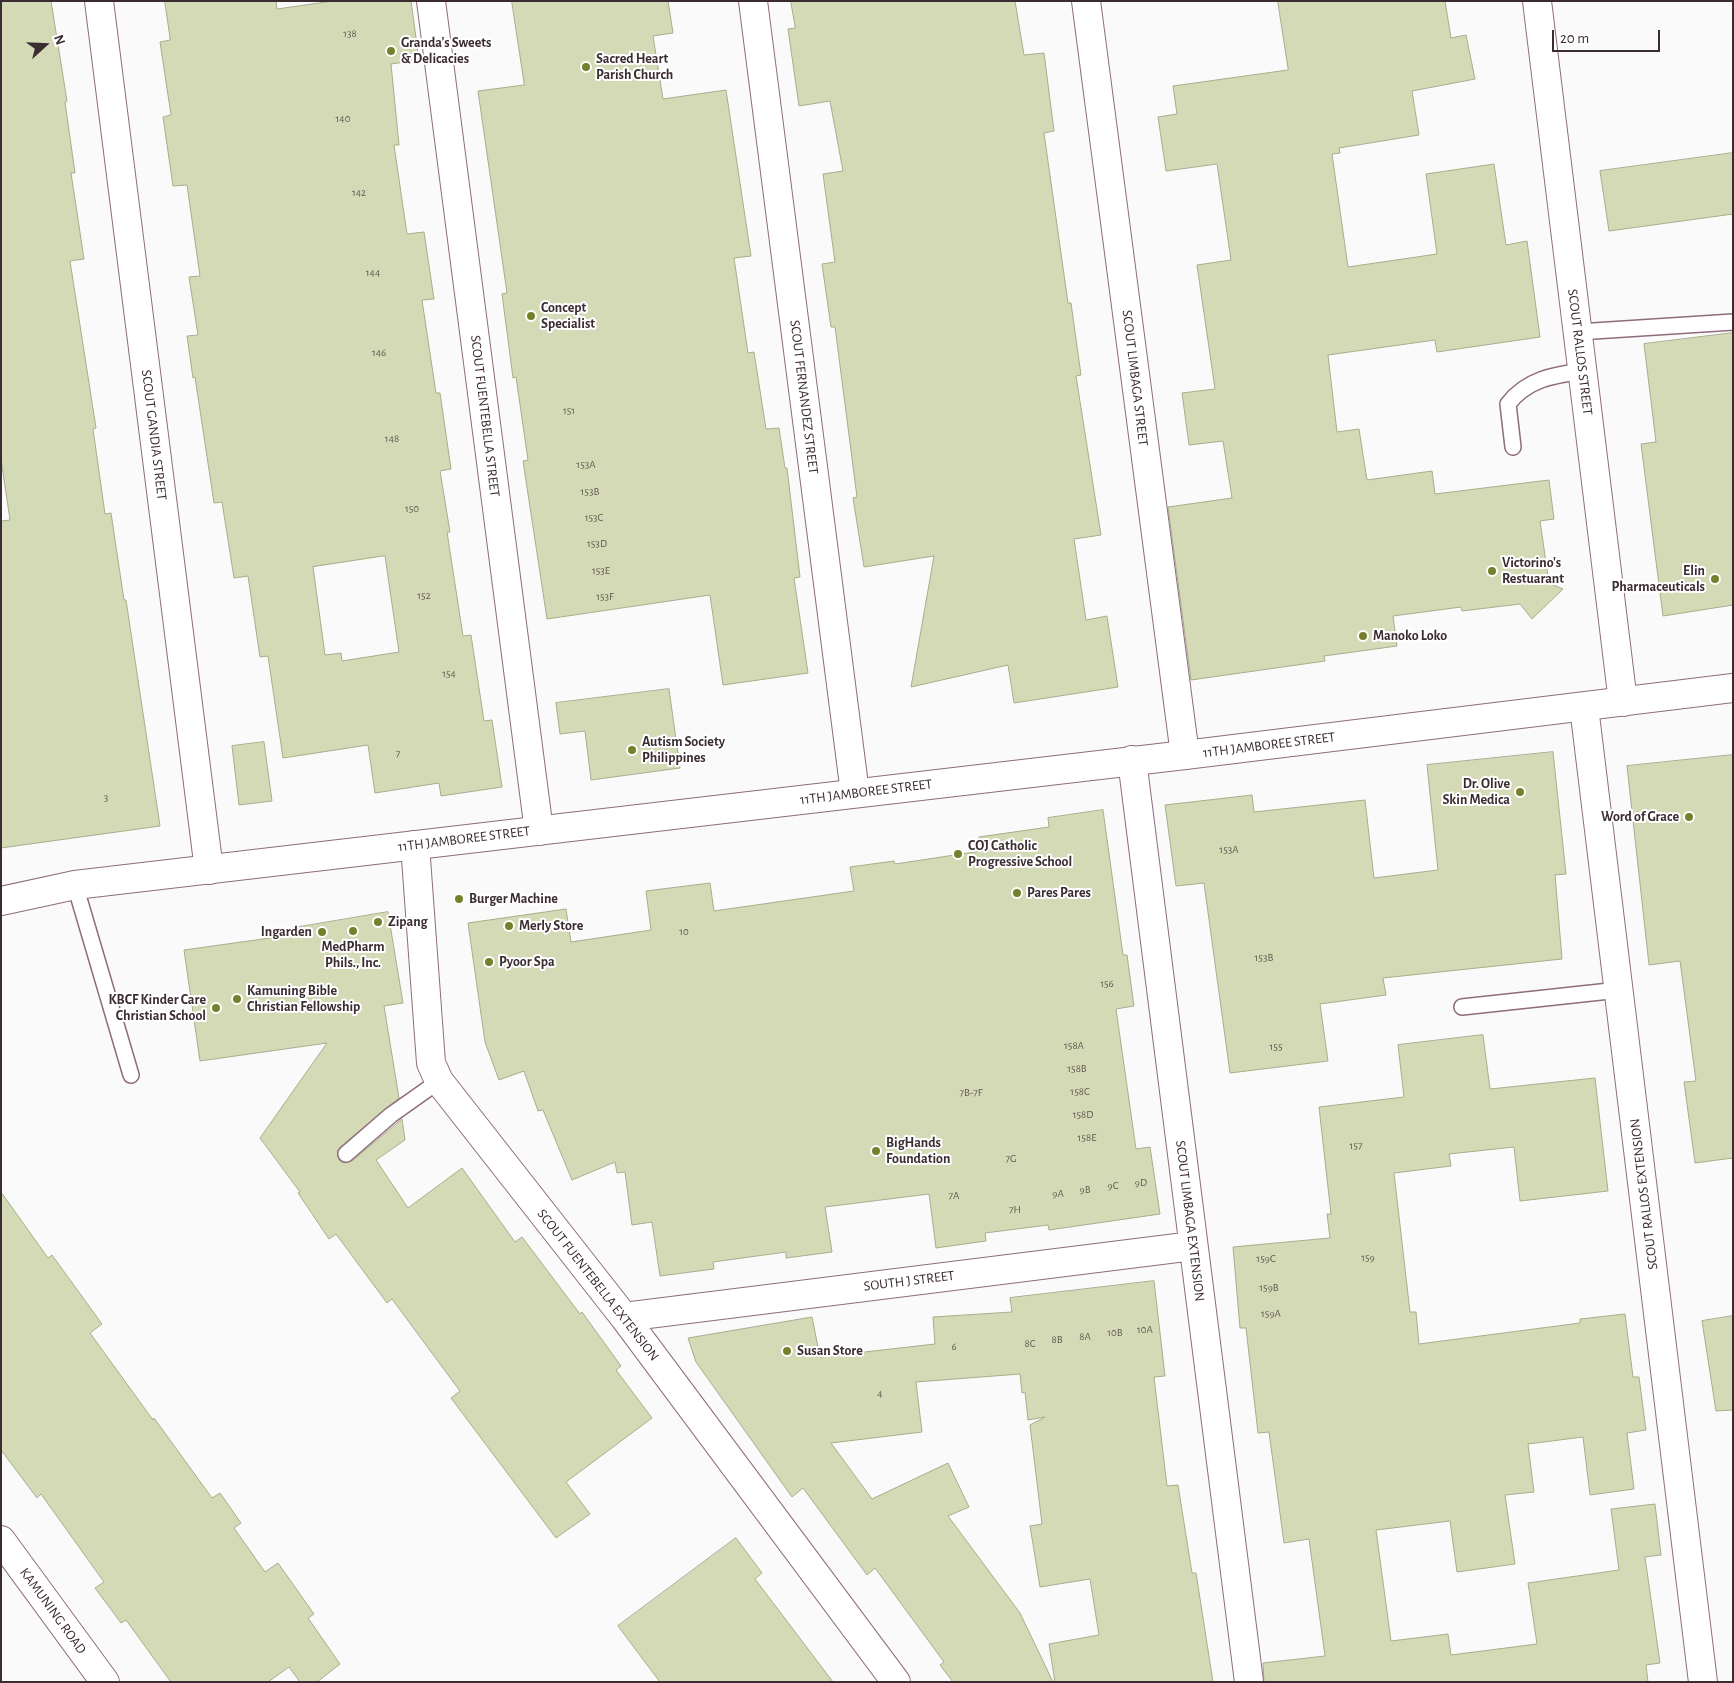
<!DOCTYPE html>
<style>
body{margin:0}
#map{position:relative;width:1734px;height:1683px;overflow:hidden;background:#fafafa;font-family:"Alegreya Sans",sans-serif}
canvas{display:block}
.frame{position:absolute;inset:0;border:2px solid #3b2c32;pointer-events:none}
.north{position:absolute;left:20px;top:20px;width:50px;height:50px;-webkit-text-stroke:4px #fff;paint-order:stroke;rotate:70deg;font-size:14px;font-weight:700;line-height:20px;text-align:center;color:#3b2c32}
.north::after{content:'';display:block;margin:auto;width:18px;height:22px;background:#3b2c32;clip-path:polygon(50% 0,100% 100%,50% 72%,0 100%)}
.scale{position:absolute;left:1552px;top:30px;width:108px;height:22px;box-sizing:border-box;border:2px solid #3b2c32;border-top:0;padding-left:6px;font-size:15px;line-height:18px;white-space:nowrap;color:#3b2c32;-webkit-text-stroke:4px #fff;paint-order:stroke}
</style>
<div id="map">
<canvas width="1734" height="1683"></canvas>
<div class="frame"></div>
<div class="north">N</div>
<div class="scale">20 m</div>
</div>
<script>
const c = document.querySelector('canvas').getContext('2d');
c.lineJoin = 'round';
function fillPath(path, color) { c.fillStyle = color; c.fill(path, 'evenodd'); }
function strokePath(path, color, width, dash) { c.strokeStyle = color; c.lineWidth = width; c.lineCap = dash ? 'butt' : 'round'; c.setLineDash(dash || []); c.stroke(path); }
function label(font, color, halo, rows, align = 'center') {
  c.font = font + ' "Alegreya Sans",sans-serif'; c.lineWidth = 4; c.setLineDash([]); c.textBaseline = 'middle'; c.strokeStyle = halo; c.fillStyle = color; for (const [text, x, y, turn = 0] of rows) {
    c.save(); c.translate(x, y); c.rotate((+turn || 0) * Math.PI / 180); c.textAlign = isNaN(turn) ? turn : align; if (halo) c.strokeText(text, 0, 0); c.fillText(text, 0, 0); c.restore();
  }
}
const building = new Path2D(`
 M 1,1 L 51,1 L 67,101 L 65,102 L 75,173 L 71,173 L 84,259 L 70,261 L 96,428 L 93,429 L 105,514 L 111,513 L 124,600 L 126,600 L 160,826 L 1,848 L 1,521 L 10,520 L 1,459 Z
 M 165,1 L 276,1 L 277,9 L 333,1 L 411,1 L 419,60 L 391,64 L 399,145 L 394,145 L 407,234 L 424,232 L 434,299 L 422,300 L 436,393 L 440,393 L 451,469 L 440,471 L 450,532 L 447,532 L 463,636 L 471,635 L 484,721 L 492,720 L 502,787 L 441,796 L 439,783 L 375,793 L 368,745 L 283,758 L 268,656 L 260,657 L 248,576 L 234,578 L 222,502 L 214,503 L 195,377 L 193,378 L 187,336 L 198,335 L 189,277 L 200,276 L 187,185 L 173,186 L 163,117 L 171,115 L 160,42 L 170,40 ZM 385,556 L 399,652 L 342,661 L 341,653 L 325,655 L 313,567 Z
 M 512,1 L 668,1 L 673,33 L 653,36 L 663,99 L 726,90 L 751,256 L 734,258 L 748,353 L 754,352 L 766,429 L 779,428 L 785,468 L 787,468 L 800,577 L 794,578 L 808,673 L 723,685 L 710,595 L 547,619 L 523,461 L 528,460 L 516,377 L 513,378 L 502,294 L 507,293 L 478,91 L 524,85 Z
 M 791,1 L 1015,1 L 1024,55 L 1044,53 L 1054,131 L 1044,133 L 1068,303 L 1071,303 L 1081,375 L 1076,376 L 1101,535 L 1074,539 L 1086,620 L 1107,616 L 1118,687 L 1014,703 L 1008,665 L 911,687 L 934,556 L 864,567 L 853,498 L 857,497 L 835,327 L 831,327 L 822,264 L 835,262 L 823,174 L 843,171 L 830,101 L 799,106 L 788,29 L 795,28 Z
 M 1278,1 L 1445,1 L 1451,38 L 1466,35 L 1475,79 L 1412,91 L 1419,135 L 1339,148 L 1340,153 L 1332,154 L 1348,267 L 1437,254 L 1426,174 L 1494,164 L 1506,245 L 1527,241 L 1540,337 L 1437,352 L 1435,340 L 1328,355 L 1337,432 L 1359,429 L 1367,480 L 1432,471 L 1435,494 L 1549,480 L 1554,519 L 1540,521 L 1549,583 L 1563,589 L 1532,619 L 1520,604 L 1462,611 L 1461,607 L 1393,616 L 1397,646 L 1324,656 L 1325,661 L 1191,680 L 1168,507 L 1232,498 L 1223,441 L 1189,445 L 1182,393 L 1215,389 L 1197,265 L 1231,260 L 1217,164 L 1166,171 L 1158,117 L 1177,114 L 1173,86 L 1288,70 Z
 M 1733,153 L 1733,214 L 1609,231 L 1600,171 Z
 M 1733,333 L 1733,605 L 1663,616 L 1641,444 L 1656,442 L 1644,344 Z
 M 669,689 L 680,768 L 591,780 L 585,731 L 560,734 L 556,703 Z
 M 264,742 L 272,801 L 239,805 L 232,746 Z
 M 1553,752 L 1566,874 L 1555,875 L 1562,959 L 1383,978 L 1386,995 L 1320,1004 L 1328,1061 L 1230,1073 L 1204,883 L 1176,886 L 1165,805 L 1252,795 L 1254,812 L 1365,800 L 1374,878 L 1438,870 L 1427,765 Z
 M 1733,755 L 1733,1158 L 1695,1163 L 1684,1082 L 1696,1081 L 1680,961 L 1649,965 L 1627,766 Z
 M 1103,810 L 1123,955 L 1127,955 L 1134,1006 L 1116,1009 L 1136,1149 L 1150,1147 L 1160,1214 L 1049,1230 L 1048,1225 L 985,1233 L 986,1241 L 936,1248 L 929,1194 L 825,1207 L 832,1252 L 786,1258 L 786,1252 L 713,1262 L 714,1269 L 660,1276 L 652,1222 L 632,1225 L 625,1172 L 617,1173 L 615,1162 L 572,1180 L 543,1110 L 538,1111 L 524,1071 L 499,1080 L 485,1042 L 468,923 L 566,909 L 571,942 L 651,930 L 646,891 L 710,883 L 714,911 L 854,891 L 850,867 L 894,861 L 895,864 L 981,851 L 979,837 L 1049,827 L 1048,818 Z
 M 388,912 L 403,1003 L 384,1006 L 399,1098 L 340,1147 L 337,1151 L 339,1160 L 343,1163 L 352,1161 L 402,1119 L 405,1140 L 376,1160 L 408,1208 L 462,1168 L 515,1242 L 522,1237 L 580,1314 L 582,1312 L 621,1366 L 616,1370 L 652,1418 L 566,1482 L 590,1514 L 556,1538 L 451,1398 L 460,1391 L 392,1299 L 387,1303 L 336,1234 L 329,1239 L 298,1193 L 300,1192 L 260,1138 L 327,1043 L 200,1061 L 184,950 L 277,937 L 276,931 Z
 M 1483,1035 L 1490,1089 L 1595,1078 L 1608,1191 L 1520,1201 L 1514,1147 L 1449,1154 L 1451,1166 L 1394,1173 L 1410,1312 L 1416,1312 L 1419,1344 L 1580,1323 L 1580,1319 L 1625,1314 L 1633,1377 L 1639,1377 L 1646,1430 L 1627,1433 L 1634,1489 L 1590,1495 L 1583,1437 L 1528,1444 L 1534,1492 L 1505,1495 L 1515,1564 L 1457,1572 L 1450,1521 L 1376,1530 L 1391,1641 L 1448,1634 L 1451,1655 L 1537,1644 L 1528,1583 L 1619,1570 L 1611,1509 L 1655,1504 L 1661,1555 L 1645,1557 L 1660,1663 L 1646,1665 L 1648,1682 L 1264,1682 L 1263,1663 L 1325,1656 L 1309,1539 L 1284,1543 L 1269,1432 L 1258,1433 L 1246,1328 L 1240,1328 L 1233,1247 L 1330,1238 L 1327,1214 L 1331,1214 L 1319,1107 L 1404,1097 L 1398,1045 Z
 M 1,1192 L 48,1258 L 52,1255 L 102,1324 L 90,1333 L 153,1420 L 154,1418 L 212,1498 L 220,1493 L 241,1523 L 234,1528 L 265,1572 L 278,1563 L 314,1614 L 308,1618 L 340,1664 L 317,1682 L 300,1682 L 289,1667 L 268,1682 L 171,1682 L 126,1620 L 121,1623 L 95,1588 L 104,1582 L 41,1494 L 37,1498 L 1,1450 Z
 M 1154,1281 L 1165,1376 L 1154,1377 L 1167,1486 L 1178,1485 L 1192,1573 L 1196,1573 L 1213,1682 L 1055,1682 L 1049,1644 L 1099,1635 L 1090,1579 L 1040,1587 L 1030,1526 L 1042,1524 L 1030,1425 L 1045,1417 L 1028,1420 L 1025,1392 L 1022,1393 L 1020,1374 L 916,1382 L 922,1432 L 831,1443 L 872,1499 L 948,1463 L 969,1507 L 948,1516 L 1020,1613 L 1053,1682 L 953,1682 L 940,1665 L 944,1662 L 875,1568 L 867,1575 L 803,1488 L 792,1497 L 696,1362 L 688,1338 L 812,1317 L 820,1357 L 935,1344 L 933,1317 L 1012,1312 L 1010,1298 Z
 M 1733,1316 L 1733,1410 L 1716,1411 L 1702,1321 Z
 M 736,1538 L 762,1573 L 755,1579 L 833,1682 L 660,1682 L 618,1626 Z`);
fillPath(building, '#d4dab6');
strokePath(building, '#a7ae8b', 1);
const lane = new Path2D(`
 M 1578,332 L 1733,322
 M 1513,447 L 1508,404 C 1527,379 1554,375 1583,371
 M 75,885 L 131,1075
 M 1462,1007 L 1619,990
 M 346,1154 L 391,1115 L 439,1081`);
const street = new Path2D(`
 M 99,1 L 209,870
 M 431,1 L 539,831
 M 753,1 L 855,793
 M 1086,1 L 1185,755
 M 1537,1 L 1623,702
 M 1584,707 L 1703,1682
 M 1132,760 L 1249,1682
 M 415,845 L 431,1063 L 439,1081 L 624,1317 L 896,1682
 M 624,1317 L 1193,1246`);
const secondary = new Path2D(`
 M 1,901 L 75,885 L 1185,755 L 1733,688
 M 1,1540 L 105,1682`);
strokePath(lane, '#8f6c7b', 18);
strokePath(street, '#8f6c7b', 30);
strokePath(secondary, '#8f6c7b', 30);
strokePath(lane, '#fff', 15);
strokePath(street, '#fff', 28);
strokePath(secondary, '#fff', 28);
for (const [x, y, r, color] of [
 [391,51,5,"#76802c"],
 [586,67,5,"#76802c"],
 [531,316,5,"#76802c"],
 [1492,571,5,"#76802c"],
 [1715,579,5,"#76802c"],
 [1363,636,5,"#76802c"],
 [632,750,5,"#76802c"],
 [1520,792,5,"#76802c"],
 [1689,817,5,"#76802c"],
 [958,854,5,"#76802c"],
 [1017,893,5,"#76802c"],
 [459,899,5,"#76802c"],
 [378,922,5,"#76802c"],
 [509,926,5,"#76802c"],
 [353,931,5,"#76802c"],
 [322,932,5,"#76802c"],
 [489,962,5,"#76802c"],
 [237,999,5,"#76802c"],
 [216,1008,5,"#76802c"],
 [876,1151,5,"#76802c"],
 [787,1351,5,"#76802c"]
]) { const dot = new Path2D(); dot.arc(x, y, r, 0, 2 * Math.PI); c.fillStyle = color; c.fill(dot); strokePath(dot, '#fff', 2); }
label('11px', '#615853', null, [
 ["138",350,34],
 ["140",343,119],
 ["142",359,193],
 ["144",373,273],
 ["146",379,353],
 ["151",569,411],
 ["148",392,439],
 ["153A",586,465],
 ["153B",590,492],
 ["150",412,509],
 ["153C",594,518],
 ["153D",597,544],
 ["153E",601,571],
 ["152",424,596],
 ["153F",605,597],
 ["154",449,674],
 ["7",398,754],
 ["3",106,798],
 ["153A",1229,850],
 ["10",684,932],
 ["153B",1264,958],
 ["156",1107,984],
 ["158A",1074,1046],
 ["155",1276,1047],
 ["158B",1077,1069],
 ["158C",1080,1092],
 ["7B-7F",971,1093],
 ["158D",1083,1115],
 ["158E",1087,1138],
 ["157",1356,1146],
 ["7G",1011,1159],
 ["9D",1141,1183],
 ["9C",1113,1186],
 ["9B",1085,1190],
 ["9A",1058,1194],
 ["7A",954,1196],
 ["7H",1015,1210],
 ["159",1368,1258],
 ["159C",1266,1259],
 ["159B",1269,1288],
 ["159A",1271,1314],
 ["10A",1145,1330],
 ["10B",1115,1333],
 ["8A",1085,1337],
 ["8B",1057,1340],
 ["8C",1030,1344],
 ["6",954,1347],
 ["4",880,1394]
]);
label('bold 14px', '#3b2c32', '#fff', [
 ["Granda's Sweets",401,43],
 ["& Delicacies",401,59],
 ["Sacred Heart",596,59],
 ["Parish Church",596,75],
 ["Concept",541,308],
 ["Specialist",541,324],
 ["Victorino's",1502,563],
 ["Restuarant",1502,579],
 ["Elin",1705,571,"right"],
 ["Pharmaceuticals",1705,587,"right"],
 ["Manoko Loko",1373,636],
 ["Autism Society",642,742],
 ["Philippines",642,758],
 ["Dr. Olive",1510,784,"right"],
 ["Skin Medica",1510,800,"right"],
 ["Word of Grace",1679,817,"right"],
 ["COJ Catholic",968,846],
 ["Progressive School",968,862],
 ["Pares Pares",1027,893],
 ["Burger Machine",469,899],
 ["Zipang",388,922],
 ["Merly Store",519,926],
 ["Ingarden",312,932,"right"],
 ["MedPharm",353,947,"center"],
 ["Phils., Inc.",353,963,"center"],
 ["Pyoor Spa",499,962],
 ["Kamuning Bible",247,991],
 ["Christian Fellowship",247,1007],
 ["KBCF Kinder Care",206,1000,"right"],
 ["Christian School",206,1016,"right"],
 ["BigHands",886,1143],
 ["Foundation",886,1159],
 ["Susan Store",797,1351]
], 'left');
label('14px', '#3b2c32', '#fff', [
 ["SCOUT RALLOS STREET",1580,352,83],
 ["SCOUT LIMBAGA STREET",1135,378,83],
 ["SCOUT FERNANDEZ STREET",804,397,83],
 ["SCOUT FUENTEBELLA STREET",485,416,83],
 ["SCOUT GANDIA STREET",154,435,83],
 ["11TH JAMBOREE STREET",1269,745,-7],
 ["11TH JAMBOREE STREET",866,792,-7],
 ["11TH JAMBOREE STREET",464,839,-7],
 ["SCOUT RALLOS EXTENSION",1644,1194,-97],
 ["SCOUT LIMBAGA EXTENSION",1190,1221,83],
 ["SOUTH J STREET",909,1281,-7],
 ["SCOUT FUENTEBELLA EXTENSION",598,1285,52],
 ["KAMUNING ROAD",53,1611,54]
]);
</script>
